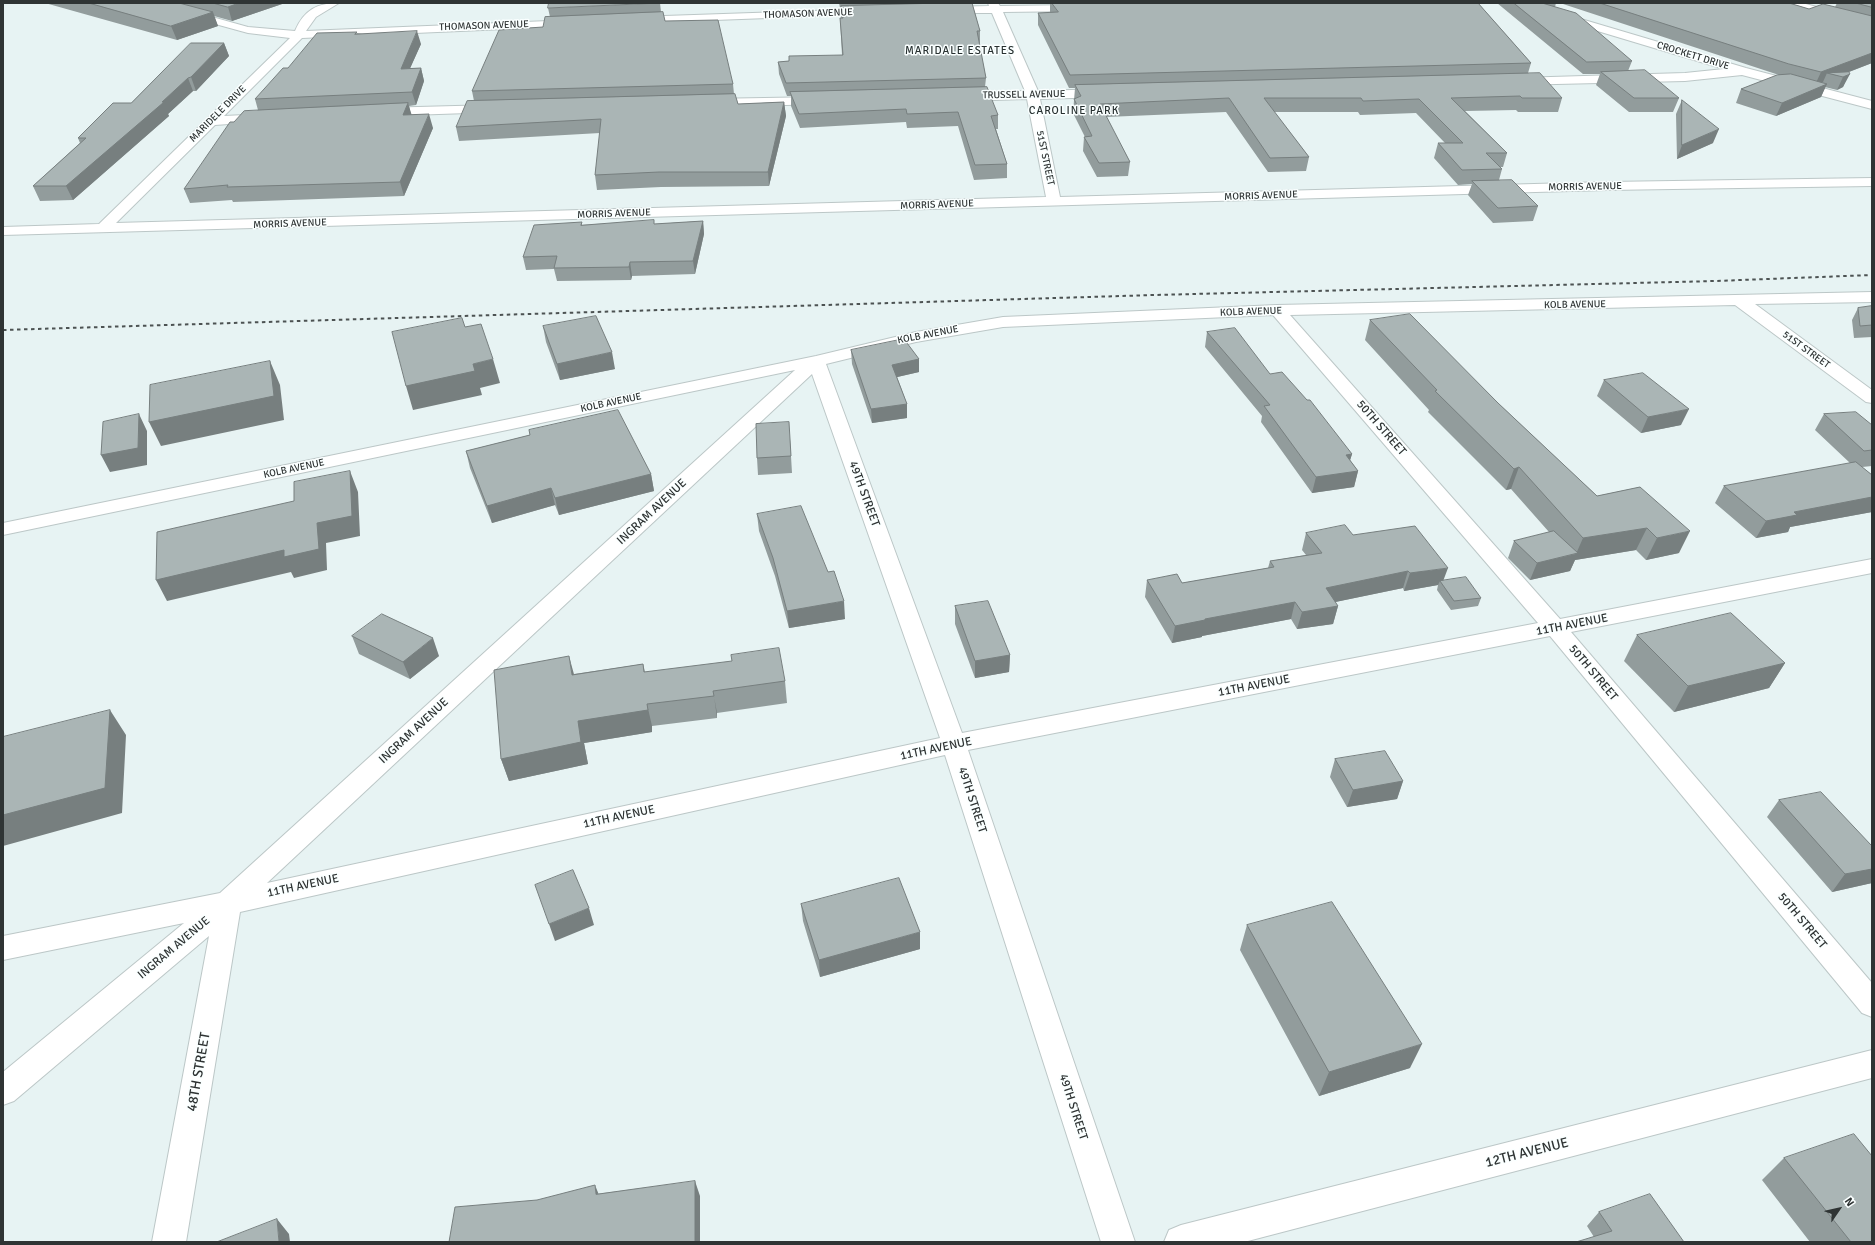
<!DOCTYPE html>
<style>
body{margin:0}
#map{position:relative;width:1875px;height:1245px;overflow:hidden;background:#e7f3f3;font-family:Signika,sans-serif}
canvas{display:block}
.frame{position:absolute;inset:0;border:4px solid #2f3434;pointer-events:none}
.north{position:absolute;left:1819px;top:1189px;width:40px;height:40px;-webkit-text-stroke:3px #faffff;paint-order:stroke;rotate:56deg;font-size:11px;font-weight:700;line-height:16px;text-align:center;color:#2f3434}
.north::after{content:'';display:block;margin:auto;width:14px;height:18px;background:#2f3434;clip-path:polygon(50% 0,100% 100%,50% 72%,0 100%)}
</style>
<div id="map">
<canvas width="1875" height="1245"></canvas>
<div class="frame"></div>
<div class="north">N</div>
</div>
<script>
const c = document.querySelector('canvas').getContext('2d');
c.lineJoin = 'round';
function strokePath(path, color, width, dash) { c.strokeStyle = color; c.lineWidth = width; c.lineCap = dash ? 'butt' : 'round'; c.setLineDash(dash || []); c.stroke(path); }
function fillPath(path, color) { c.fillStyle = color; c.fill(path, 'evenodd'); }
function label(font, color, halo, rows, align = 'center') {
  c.font = font + ' Signika,sans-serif'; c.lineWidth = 3; c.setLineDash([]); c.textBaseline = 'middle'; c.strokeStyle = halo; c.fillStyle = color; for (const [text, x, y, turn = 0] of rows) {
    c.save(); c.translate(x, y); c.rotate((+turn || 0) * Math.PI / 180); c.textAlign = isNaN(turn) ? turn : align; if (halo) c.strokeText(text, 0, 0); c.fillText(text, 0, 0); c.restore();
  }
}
const street = new Path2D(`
 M 145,3 L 162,3 L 248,27 L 295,31 C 304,10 317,3 339,3 L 316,17 L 306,31 L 573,20 L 579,23 L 573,26 L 302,38 L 224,116 L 266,114 L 271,115 L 272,118 L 271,121 L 215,125 L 116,223 L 1046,197 L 1027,99 L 962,101 L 958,100 L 956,97 L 958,94 L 962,93 L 1025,91 L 992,13 L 945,13 L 939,10 L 945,7 L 989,6 L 988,3 L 998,3 L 1000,6 L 1080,5 L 1085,8 L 1080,11 L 1003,12 L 1038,91 L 1105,89 L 1109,90 L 1111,93 L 1109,96 L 1105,97 L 1040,99 L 1060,197 L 1607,182 L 1872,178 L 1872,186 L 1607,190 L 3,235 L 3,227 L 99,224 L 290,38 L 248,33 L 146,5 Z
 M 1510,3 L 1527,3 L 1746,68 L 1872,101 L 1872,109 L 1742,75 L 1685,81 L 1513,85 L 1511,82 L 1513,79 L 1517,78 L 1685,73 L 1724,69 L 1511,5 Z
 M 1784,3 L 1802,3 L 1872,22 L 1872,28 L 1785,5 Z
 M 870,9 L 874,10 L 876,12 L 874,14 L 635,23 L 629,20 L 635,17 Z
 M 821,97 L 825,98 L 827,101 L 825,104 L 708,107 L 704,106 L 702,103 L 704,100 L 708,99 Z
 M 493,105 L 498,106 L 499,109 L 498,112 L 380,116 L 375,115 L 374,112 L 375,109 L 380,108 Z
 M 1872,292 L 1872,302 L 1755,304 L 1872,390 L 1872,403 L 1866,402 L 1735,305 L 1290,315 L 1560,619 L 1872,559 L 1872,573 L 1571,632 L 1872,983 L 1872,1017 L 1862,1013 L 1550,636 L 968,750 L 1135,1242 L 1101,1242 L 945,755 L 240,912 L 186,1242 L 152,1242 L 209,936 L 14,1101 L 3,1105 L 3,1072 L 184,923 L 3,960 L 3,936 L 220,893 L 795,370 L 3,535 L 3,523 L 816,356 L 916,332 L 1003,317 L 1277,305 ZM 1273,315 L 1538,623 L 962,733 L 826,364 L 916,342 L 1003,327 ZM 812,374 L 940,738 L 267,883 Z
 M 1872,1050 L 1872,1078 L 1244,1242 L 1164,1242 L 1169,1230 L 1181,1225 Z`);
strokePath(street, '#bcc7c7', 2);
fillPath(street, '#fff');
strokePath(new Path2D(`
 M 3,330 L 1154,295 L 1715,281 L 1872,275`), '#4c5252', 2, [3.5, 3.5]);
fillPath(new Path2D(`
 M 45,3 L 285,3 L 232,21 L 214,16 L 218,26 L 177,40 Z
 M 660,3 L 661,12 L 665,21 L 733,84 L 734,94 L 738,104 L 784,102 L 786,116 L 769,186 L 661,187 L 597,190 L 595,175 L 600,133 L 459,141 L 456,127 L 474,101 L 472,91 L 543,27 L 550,17 L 548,8 Z
 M 839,3 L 972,3 L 980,31 L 980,43 L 979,43 L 986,78 L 985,87 L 998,115 L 998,129 L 996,129 L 1007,164 L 1007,178 L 974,180 L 958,126 L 907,128 L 906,122 L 800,128 L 791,106 L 791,96 L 787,96 L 779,74 L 778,62 L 789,61 L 842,55 L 840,18 L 841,18 L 841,8 L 840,8 Z
 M 1043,3 L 1478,3 L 1531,63 L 1528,73 L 1562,98 L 1558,112 L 1518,112 L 1516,110 L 1465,111 L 1507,153 L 1503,167 L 1500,167 L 1502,169 L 1499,180 L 1538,206 L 1533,221 L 1493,223 L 1468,195 L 1472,184 L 1458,185 L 1434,158 L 1438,143 L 1445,143 L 1416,113 L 1360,115 L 1358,112 L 1274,112 L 1309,157 L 1306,171 L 1268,172 L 1226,112 L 1106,117 L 1130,162 L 1128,176 L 1097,177 L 1083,151 L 1084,137 L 1085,137 L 1073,113 L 1075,88 L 1069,88 L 1038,25 L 1038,13 L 1050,13 L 1050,4 L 1043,4 Z
 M 1497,3 L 1556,3 L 1555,7 L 1632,61 L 1628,71 L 1679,98 L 1673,112 L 1629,112 L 1596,85 L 1600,74 L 1583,74 Z
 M 1560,3 L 1789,3 L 1809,9 L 1835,7 L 1837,3 L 1872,3 L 1872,63 L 1849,72 L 1843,87 L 1837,90 L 1825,87 L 1821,97 L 1776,116 L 1736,103 L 1741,89 L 1779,75 Z
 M 357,33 L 421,44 L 410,68 L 421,68 L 424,81 L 416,105 L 409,106 L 411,115 L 433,128 L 404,196 L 233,202 L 232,200 L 190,203 L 184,189 L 234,122 L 258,110 L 255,99 L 288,68 Z
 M 224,43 L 229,56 L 196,91 L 193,91 L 168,114 L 169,116 L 73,200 L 40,201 L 33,186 L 80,143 L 78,138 Z
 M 1682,100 L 1713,143 L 1677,159 L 1676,114 Z
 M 703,221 L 704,234 L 695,274 L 632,276 L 631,280 L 557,281 L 554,269 L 526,270 L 523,257 L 582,222 L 582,225 L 654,224 Z
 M 1872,306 L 1872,337 L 1854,338 L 1852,320 L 1858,308 Z
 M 1370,320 L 1498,403 L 1597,496 L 1640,487 L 1679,553 L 1646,560 L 1636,550 L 1575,560 L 1570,571 L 1530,580 L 1508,558 L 1514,541 L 1549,532 L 1511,489 L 1506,490 L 1428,412 L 1429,410 L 1365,340 Z
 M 543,326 L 615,369 L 560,380 L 546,342 Z
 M 1207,332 L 1270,374 L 1352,454 L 1350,460 L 1358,471 L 1354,487 L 1312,493 L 1261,422 L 1262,416 L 1205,347 Z
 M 851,350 L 919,359 L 919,372 L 897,377 L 907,404 L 907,418 L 872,423 L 852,364 Z
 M 1604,380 L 1681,425 L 1641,433 L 1597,396 Z
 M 1824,414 L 1872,425 L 1872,466 L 1862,467 L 1872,475 L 1872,512 L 1790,527 L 1788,532 L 1756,538 L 1715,503 L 1724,486 L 1850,463 L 1815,430 Z
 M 529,430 L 651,474 L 654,491 L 559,515 L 555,505 L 492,523 L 470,468 L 466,451 L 530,435 Z
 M 790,439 L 792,473 L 758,475 L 757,458 Z
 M 757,514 L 845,619 L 789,628 L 775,576 L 759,531 Z
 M 1306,533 L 1353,535 L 1443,580 L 1481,598 L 1478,606 L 1451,610 L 1437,590 L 1438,585 L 1404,591 L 1403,588 L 1335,602 L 1338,606 L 1333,624 L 1297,629 L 1291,619 L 1202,636 L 1202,637 L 1172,643 L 1145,597 L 1147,580 L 1182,583 L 1268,568 L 1270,561 L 1306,555 L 1302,550 Z
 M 955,606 L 1010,655 L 1009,672 L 975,678 L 955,624 Z
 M 1637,635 L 1785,663 L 1769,688 L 1674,712 L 1624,661 Z
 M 352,636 L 439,656 L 410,679 L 359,654 Z
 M 643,664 L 645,672 L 785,681 L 787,703 L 717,713 L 717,718 L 652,726 L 652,732 L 584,743 L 588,764 L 509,781 L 501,759 L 574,674 Z
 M 1335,759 L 1403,781 L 1397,799 L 1347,807 L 1330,777 Z
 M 1779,800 L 1871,845 L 1872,845 L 1872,883 L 1832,892 L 1767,817 Z
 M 801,904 L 920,949 L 820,977 L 803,921 Z
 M 1247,925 L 1410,1068 L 1319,1096 L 1240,950 Z
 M 1784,1158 L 1872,1242 L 1810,1242 L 1762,1180 Z
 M 1599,1212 L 1684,1242 L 1594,1237 L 1587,1226 Z`), '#929c9c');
fillPath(new Path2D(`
 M 239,3 L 285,3 L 232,21 L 228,7 Z
 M 213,12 L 218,26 L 177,40 L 171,26 Z
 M 417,31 L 421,44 L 404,82 L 401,69 Z
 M 224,43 L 229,56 L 196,91 L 191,77 Z
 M 1872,53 L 1872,63 L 1838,76 L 1827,73 L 1823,82 L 1815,85 L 1821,72 Z
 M 421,68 L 424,81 L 416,105 L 412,92 Z
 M 1850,74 L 1843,87 L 1837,90 L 1843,77 Z
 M 188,78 L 193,91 L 168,114 L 169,116 L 73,200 L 66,186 L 162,102 Z
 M 1827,84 L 1821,97 L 1776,116 L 1782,103 Z
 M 784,102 L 786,116 L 769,186 L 768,172 Z
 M 408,103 L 412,116 L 403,115 Z
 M 429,114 L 433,128 L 404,196 L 400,182 Z
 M 1719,129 L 1713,143 L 1677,159 L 1682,145 Z
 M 703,221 L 704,234 L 695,274 L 693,261 Z
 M 630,262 L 632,276 L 631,280 L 629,267 Z
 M 612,352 L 615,369 L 560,380 L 557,364 Z
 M 493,359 L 500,383 L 480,388 L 482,395 L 413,410 L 406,386 L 473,364 Z
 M 919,359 L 919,372 L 893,378 L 892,365 Z
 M 270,361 L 280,385 L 284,420 L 161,446 L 149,422 Z
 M 907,404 L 907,418 L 872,423 L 871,409 Z
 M 1689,409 L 1681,425 L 1641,433 L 1648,417 Z
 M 139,414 L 147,431 L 147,465 L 110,472 L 101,455 Z
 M 1352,454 L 1347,470 L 1346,455 Z
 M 1519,467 L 1511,489 L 1506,490 L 1514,469 Z
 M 350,471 L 358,492 L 360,536 L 326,543 L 327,570 L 294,578 L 291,572 L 167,601 L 156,580 L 317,523 Z
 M 1358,471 L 1354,487 L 1312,493 L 1316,477 Z
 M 651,474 L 654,491 L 559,515 L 555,498 Z
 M 551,488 L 555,505 L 492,523 L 487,506 Z
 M 1872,497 L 1872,512 L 1790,527 L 1788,532 L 1756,538 L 1766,521 L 1794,512 Z
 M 1647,528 L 1636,550 L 1575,560 L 1570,571 L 1530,580 L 1537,563 L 1576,554 L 1583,538 Z
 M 1690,531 L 1679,553 L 1646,560 L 1657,538 Z
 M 1448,568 L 1442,584 L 1440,581 L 1438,585 L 1404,591 L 1410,573 Z
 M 1408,571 L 1403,588 L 1321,605 L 1326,588 Z
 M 844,601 L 845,619 L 789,628 L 787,611 Z
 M 1295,602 L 1291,619 L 1202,636 L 1202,637 L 1172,643 L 1175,626 L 1205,619 Z
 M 1338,606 L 1333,624 L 1297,629 L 1302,612 Z
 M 433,638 L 439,656 L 410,679 L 403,662 Z
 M 1010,655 L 1009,672 L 975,678 L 975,661 Z
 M 569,656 L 575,678 L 572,675 Z
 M 1785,663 L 1769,688 L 1674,712 L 1688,686 Z
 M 713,691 L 717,713 L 717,718 L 714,696 Z
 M 647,704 L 652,726 L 652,732 L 584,743 L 588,764 L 509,781 L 501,759 L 578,721 Z
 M 110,710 L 126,735 L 122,813 L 3,846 L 3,815 Z
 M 1403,781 L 1397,799 L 1347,807 L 1353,790 Z
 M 1872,869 L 1872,883 L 1832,892 L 1845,874 Z
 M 589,908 L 594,925 L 555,941 L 549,924 Z
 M 920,932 L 920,949 L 820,977 L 819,960 Z
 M 1422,1044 L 1410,1068 L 1319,1096 L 1329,1072 Z
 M 695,1181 L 700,1196 L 700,1242 L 695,1242 Z
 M 595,1185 L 601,1200 L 596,1194 Z
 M 277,1219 L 289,1234 L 290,1242 L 279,1242 Z`), '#777f7f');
const building = new Path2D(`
 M 89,3 L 179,3 L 213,12 L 171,26 Z
 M 213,3 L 239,3 L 228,7 Z
 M 549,3 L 660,3 L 548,8 Z
 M 942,3 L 972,3 L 980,31 L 977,31 L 986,78 L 786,83 L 778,62 L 789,61 L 789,56 L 843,55 L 840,18 L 843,18 L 841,6 Z
 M 1052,3 L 1478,3 L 1531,63 L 1070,75 L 1038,13 L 1058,12 Z
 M 1514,3 L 1542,3 L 1576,13 L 1632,61 L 1587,62 Z
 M 1600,3 L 1789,3 L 1809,9 L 1823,4 L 1872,16 L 1872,53 L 1821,72 L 1789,64 Z
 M 1856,3 L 1872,3 L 1872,7 Z
 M 663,12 L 665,21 L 718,20 L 733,84 L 472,91 L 499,30 L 543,27 L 545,17 Z
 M 417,31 L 401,69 L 421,68 L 412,92 L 255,99 L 283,68 L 288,68 L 317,33 L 357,32 L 355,34 Z
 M 191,43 L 224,43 L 191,77 L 188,78 L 162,102 L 164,102 L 66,186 L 33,186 L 86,138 L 78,138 L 113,103 L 131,103 Z
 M 1645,70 L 1679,98 L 1634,98 L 1601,72 Z
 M 1849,72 L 1850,74 L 1843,77 L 1827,73 Z
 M 1540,73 L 1562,98 L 1522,98 L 1520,96 L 1451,98 L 1507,153 L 1486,153 L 1502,169 L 1462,170 L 1438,143 L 1463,143 L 1419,99 L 1363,101 L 1361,98 L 1264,98 L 1309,157 L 1270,158 L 1229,98 L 1100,104 L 1130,162 L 1099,163 L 1084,137 L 1092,136 L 1074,99 L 1081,96 L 1075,85 Z
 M 1791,74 L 1827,84 L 1782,103 L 1741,89 L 1777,75 Z
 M 987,87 L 998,115 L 991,116 L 1007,164 L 975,165 L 958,112 L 907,114 L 906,109 L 799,114 L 790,92 Z
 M 735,94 L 738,104 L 784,102 L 768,172 L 659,172 L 595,175 L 601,119 L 456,127 L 467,101 Z
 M 1682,100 L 1719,129 L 1682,145 Z
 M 408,103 L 403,115 L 429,114 L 400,182 L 227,187 L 228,185 L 184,189 L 230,122 L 234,122 L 244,111 Z
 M 1512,180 L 1538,206 L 1498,208 L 1472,181 Z
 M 654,220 L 654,224 L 703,221 L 693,261 L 630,262 L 629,267 L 554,268 L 557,256 L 523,257 L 534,225 L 582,222 L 581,225 Z
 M 1872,306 L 1872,325 L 1860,326 L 1858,308 Z
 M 1410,314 L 1498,403 L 1597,496 L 1640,487 L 1690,531 L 1657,538 L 1647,528 L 1583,538 L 1519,467 L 1514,469 L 1435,391 L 1437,390 L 1370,320 Z
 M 596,316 L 612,352 L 557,364 L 543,326 Z
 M 462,318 L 465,327 L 481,324 L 493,359 L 473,364 L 475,371 L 406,386 L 392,332 Z
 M 1235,328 L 1270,374 L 1282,372 L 1307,400 L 1310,400 L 1352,454 L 1346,455 L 1358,471 L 1316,477 L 1264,406 L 1270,405 L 1207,332 Z
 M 904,339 L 919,359 L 892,365 L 907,404 L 871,409 L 851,350 Z
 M 270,361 L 274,396 L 149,422 L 150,385 Z
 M 1643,373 L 1689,409 L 1648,417 L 1604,380 Z
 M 618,410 L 651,474 L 555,498 L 551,488 L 487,506 L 466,451 L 530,435 L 529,430 Z
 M 1856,412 L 1872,425 L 1872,450 L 1864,451 L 1824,414 Z
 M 139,414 L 138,448 L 101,455 L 103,422 Z
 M 789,422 L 791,456 L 757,458 L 756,424 Z
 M 1856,462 L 1872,475 L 1872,497 L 1794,512 L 1797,515 L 1766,521 L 1724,486 Z
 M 350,471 L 352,516 L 317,523 L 319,549 L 284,557 L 284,550 L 156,580 L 157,532 L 294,501 L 294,482 Z
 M 801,506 L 828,572 L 834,571 L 844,601 L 787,611 L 773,558 L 757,514 Z
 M 1345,525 L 1353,535 L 1415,526 L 1448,568 L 1410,573 L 1408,571 L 1326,588 L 1338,606 L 1302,612 L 1295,602 L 1205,619 L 1205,620 L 1175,626 L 1147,580 L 1177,574 L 1182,583 L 1274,567 L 1270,561 L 1322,553 L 1306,533 Z
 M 1554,531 L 1578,553 L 1537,563 L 1514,541 Z
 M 1466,577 L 1481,598 L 1454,601 L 1440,581 Z
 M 988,601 L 1010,655 L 975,661 L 955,606 Z
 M 1731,613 L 1785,663 L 1688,686 L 1637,635 Z
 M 382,614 L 433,638 L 403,662 L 352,636 Z
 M 779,648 L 785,681 L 713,691 L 714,696 L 647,704 L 648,710 L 578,721 L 581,742 L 501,759 L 494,670 L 569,656 L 572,675 L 643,664 L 644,672 L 732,661 L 731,655 Z
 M 110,710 L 105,788 L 3,815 L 3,737 Z
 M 1385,751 L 1403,781 L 1353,790 L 1335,759 Z
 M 1821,792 L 1871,845 L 1872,845 L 1872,869 L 1845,874 L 1779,800 Z
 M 573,870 L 589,908 L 549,924 L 535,885 Z
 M 899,878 L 920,932 L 819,960 L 801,904 Z
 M 1332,902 L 1422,1044 L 1329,1072 L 1247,925 Z
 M 1854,1134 L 1872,1156 L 1872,1242 L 1851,1242 L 1784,1158 Z
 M 695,1181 L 695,1242 L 449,1242 L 455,1207 L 537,1200 L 595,1185 L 596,1194 Z
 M 1650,1194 L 1684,1242 L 1576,1242 L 1612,1231 L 1599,1212 Z
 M 277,1219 L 279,1242 L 217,1242 Z`);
fillPath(building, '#aab5b5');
strokePath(building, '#777f7f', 1);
label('10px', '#2f3434', '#faffff', [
 ["THOMASON AVENUE",808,14,-2],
 ["THOMASON AVENUE",484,26,-2],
 ["CROCKETT DRIVE",1693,56,17],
 ["TRUSSELL AVENUE",1024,95,-1],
 ["MARIDELE DRIVE",218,114,-45],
 ["51ST STREET",1045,158,78],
 ["MORRIS AVENUE",1585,187,-1],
 ["MORRIS AVENUE",1261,196,-2],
 ["MORRIS AVENUE",937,205,-2],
 ["MORRIS AVENUE",614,214,-2],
 ["MORRIS AVENUE",290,224,-2],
 ["KOLB AVENUE",1575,305,-1],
 ["KOLB AVENUE",1251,312,-2],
 ["KOLB AVENUE",928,335,-11],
 ["51ST STREET",1806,350,36],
 ["KOLB AVENUE",611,403,-12],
 ["KOLB AVENUE",294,469,-12]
]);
c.letterSpacing = '1px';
label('11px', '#273030', '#faffff', [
 ["MARIDALE ESTATES",960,51],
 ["CAROLINE PARK",1074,111]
]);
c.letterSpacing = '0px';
label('12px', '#2f3434', '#faffff', [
 ["50TH STREET",1381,428,49],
 ["49TH STREET",864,494,70],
 ["INGRAM AVENUE",652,512,-43],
 ["11TH AVENUE",1572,625,-11],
 ["50TH STREET",1593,673,50],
 ["11TH AVENUE",1254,686,-11],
 ["INGRAM AVENUE",414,731,-43],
 ["11TH AVENUE",936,749,-12],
 ["49TH STREET",972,800,72],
 ["11TH AVENUE",619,817,-12],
 ["11TH AVENUE",303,886,-12],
 ["50TH STREET",1802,921,50],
 ["INGRAM AVENUE",174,948,-40],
 ["49TH STREET",1073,1107,72]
]);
label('14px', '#2f3434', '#faffff', [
 ["48TH STREET",199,1072,-80],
 ["12TH AVENUE",1527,1153,-14]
]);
</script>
